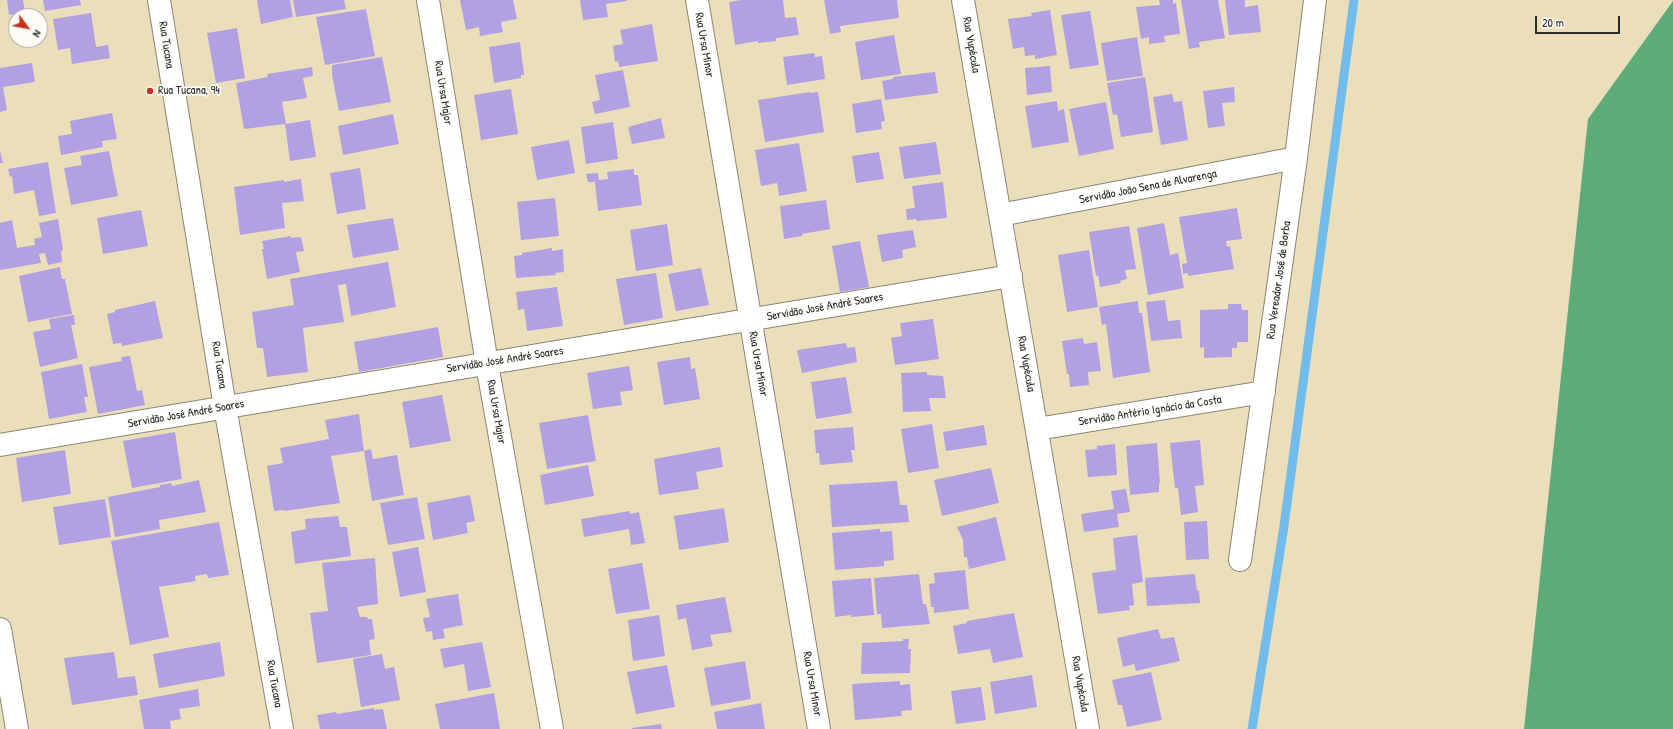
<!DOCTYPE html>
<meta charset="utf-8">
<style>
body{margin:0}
#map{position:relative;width:1673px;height:729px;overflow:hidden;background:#ebdfbb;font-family:"Patrick Hand",sans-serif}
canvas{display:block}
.north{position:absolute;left:8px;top:8px;width:40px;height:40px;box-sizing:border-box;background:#fdfcf7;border:1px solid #a9a8a5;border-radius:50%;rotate:122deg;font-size:11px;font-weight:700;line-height:16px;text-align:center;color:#2b2b2b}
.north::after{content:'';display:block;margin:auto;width:14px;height:18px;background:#c8321e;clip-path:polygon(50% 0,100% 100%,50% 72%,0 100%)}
.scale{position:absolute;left:1535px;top:16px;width:85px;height:18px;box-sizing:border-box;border:2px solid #2b2b2b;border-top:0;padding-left:5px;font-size:12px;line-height:14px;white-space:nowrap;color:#2b2b2b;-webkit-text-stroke:3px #fdfcf7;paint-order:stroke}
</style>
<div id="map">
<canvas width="1673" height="729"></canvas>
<div class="north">N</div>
<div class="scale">20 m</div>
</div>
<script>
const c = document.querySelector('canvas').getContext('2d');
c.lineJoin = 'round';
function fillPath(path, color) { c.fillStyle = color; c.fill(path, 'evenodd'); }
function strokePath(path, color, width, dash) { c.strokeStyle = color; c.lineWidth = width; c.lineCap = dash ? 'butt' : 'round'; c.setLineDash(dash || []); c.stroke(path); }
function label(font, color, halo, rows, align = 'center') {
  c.font = font + ' "Patrick Hand",sans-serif'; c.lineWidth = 3.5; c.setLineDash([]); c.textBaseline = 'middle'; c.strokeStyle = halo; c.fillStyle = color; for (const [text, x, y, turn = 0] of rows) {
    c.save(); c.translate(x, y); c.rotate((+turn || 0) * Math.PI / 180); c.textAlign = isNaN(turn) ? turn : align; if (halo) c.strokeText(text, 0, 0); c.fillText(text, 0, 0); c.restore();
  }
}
fillPath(new Path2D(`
 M 1673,1 L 1673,729 L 1524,729 L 1588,119 Z`), '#5dac78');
strokePath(new Path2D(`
 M 1252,729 L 1284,526 L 1354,0`), '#71bceb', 9);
fillPath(new Path2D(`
 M 7,0 L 23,0 L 25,12 L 9,15 Z
 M 43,0 L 80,0 L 81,5 L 45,11 Z
 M 257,0 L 290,0 L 293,17 L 261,24 Z
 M 293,0 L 344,0 L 346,9 L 296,17 Z
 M 460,0 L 513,0 L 517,19 L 501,22 L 503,32 L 480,36 L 479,27 L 466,30 Z
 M 580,0 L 627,0 L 627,1 L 606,4 L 608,17 L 583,20 Z
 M 741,0 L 783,0 L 785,18 L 796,17 L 799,35 L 776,38 L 776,41 L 758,43 L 758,41 L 735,45 L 729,2 Z
 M 824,0 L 897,0 L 899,18 L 840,26 L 841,32 L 830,34 Z
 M 1159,0 L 1173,0 L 1173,4 L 1176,3 L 1180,34 L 1164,36 L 1165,42 L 1149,44 L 1149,37 L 1141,39 L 1136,7 L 1160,5 Z
 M 1181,0 L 1218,0 L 1225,38 L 1199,42 L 1200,47 L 1189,49 Z
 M 1225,0 L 1245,0 L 1245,7 L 1258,5 L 1261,32 L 1229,35 Z
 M 366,9 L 375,56 L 325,65 L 316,17 Z
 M 1050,10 L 1057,55 L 1035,59 L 1035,55 L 1025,56 L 1024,47 L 1013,49 L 1008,19 L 1032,16 L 1031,13 Z
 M 1090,11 L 1099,65 L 1070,69 L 1061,15 Z
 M 91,13 L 96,47 L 108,45 L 110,58 L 72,64 L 70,48 L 58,50 L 53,19 Z
 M 652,24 L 658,61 L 619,67 L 618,61 L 615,62 L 613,46 L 623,44 L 620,30 Z
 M 237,28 L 245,78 L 216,83 L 207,33 Z
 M 894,35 L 901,74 L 861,80 L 855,42 Z
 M 1137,37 L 1143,76 L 1107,81 L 1101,43 Z
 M 520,42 L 524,75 L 521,75 L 521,78 L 494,83 L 489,47 Z
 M 814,53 L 815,57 L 822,56 L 825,79 L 787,85 L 783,57 Z
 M 382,57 L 391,102 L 339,111 L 332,75 L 332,65 Z
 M 32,63 L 35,82 L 3,87 L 7,110 L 0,112 L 0,68 Z
 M 1050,66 L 1052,92 L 1027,95 L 1025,68 Z
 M 312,67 L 313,76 L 303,78 L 307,98 L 282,102 L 286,124 L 310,120 L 316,157 L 290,161 L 285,124 L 244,129 L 236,83 L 268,77 L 267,74 Z
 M 623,70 L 630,107 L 595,114 L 592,102 L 600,100 L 595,75 Z
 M 935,72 L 938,93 L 885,100 L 882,81 L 893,79 L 893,77 Z
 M 1145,77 L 1153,132 L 1121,137 L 1117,114 L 1113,115 L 1107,83 Z
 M 1234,87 L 1235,102 L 1222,103 L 1225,126 L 1208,128 L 1203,91 Z
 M 511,89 L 518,134 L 481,140 L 474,95 Z
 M 810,92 L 810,93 L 818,92 L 824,132 L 765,142 L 758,100 Z
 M 1172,94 L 1174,102 L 1182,101 L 1188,140 L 1161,145 L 1153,97 Z
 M 881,99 L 885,121 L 881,122 L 882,129 L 856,133 L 852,104 Z
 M 1057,101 L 1058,111 L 1064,109 L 1069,142 L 1032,148 L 1025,106 Z
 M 1106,102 L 1114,149 L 1079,156 L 1069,109 Z
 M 112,113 L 117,139 L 102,141 L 103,147 L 61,155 L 58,136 L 72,134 L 70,121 Z
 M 393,114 L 399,144 L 343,155 L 338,126 Z
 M 661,118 L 665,138 L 632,144 L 628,127 Z
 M 613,122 L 618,159 L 586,164 L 581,127 Z
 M 569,140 L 575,173 L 537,180 L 531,147 Z
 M 936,142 L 941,174 L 904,179 L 899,147 Z
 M 799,143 L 807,191 L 779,196 L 777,183 L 761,186 L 755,150 Z
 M 0,151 L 3,163 L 0,163 Z
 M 109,151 L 118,196 L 71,205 L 64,168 L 82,165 L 80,156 Z
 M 879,152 L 884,179 L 856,183 L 852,156 Z
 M 48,162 L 56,213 L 39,216 L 34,190 L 14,194 L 12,176 L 10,177 L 8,169 Z
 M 360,168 L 366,209 L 337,214 L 330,173 Z
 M 634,169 L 634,175 L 638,175 L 642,205 L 598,211 L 595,182 L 588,182 L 586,174 L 598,173 L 599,180 L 608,179 L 607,172 Z
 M 301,179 L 304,201 L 282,203 L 285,228 L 240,235 L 234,187 L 284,180 L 284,182 Z
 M 943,182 L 947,218 L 917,221 L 916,219 L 907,220 L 906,209 L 915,208 L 912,186 Z
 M 555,198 L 559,236 L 521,240 L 517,202 Z
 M 826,200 L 830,229 L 802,234 L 802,236 L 784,239 L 780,206 Z
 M 1237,208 L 1242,239 L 1226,241 L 1227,247 L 1230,246 L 1234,269 L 1188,276 L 1188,273 L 1183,274 L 1182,264 L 1187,263 L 1179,217 Z
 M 141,210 L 148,246 L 103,254 L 97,218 Z
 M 393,218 L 399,250 L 353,258 L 347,225 Z
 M 58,219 L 63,250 L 61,251 L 62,262 L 48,265 L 45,253 L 39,254 L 41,263 L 0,270 L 0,223 L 12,220 L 17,248 L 35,245 L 34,239 L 42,237 L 39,223 Z
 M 1164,223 L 1170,255 L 1178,253 L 1184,288 L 1148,295 L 1137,228 Z
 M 667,224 L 673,265 L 636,271 L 630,230 Z
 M 1129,226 L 1136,269 L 1125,270 L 1127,279 L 1120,281 L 1121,283 L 1100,287 L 1098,275 L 1096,276 L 1089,232 Z
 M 913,230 L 916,247 L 902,250 L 903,258 L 882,262 L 877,235 Z
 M 291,236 L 291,238 L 301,237 L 304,251 L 296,252 L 300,272 L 267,279 L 262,249 L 264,249 L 262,241 Z
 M 860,241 L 869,287 L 840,292 L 832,246 Z
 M 552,248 L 552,251 L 563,249 L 564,272 L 555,273 L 556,275 L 516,278 L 514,256 L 522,255 L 522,253 Z
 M 1089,250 L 1098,307 L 1067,312 L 1058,255 Z
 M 388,262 L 396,307 L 351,316 L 346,284 L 338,285 L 344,322 L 303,328 L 308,372 L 267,377 L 263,348 L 257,348 L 252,312 L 294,305 L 290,279 Z
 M 60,267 L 62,279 L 65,279 L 72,314 L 28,322 L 19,276 Z
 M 701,268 L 709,305 L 676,311 L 668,274 Z
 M 656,273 L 663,318 L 624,325 L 616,279 Z
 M 557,287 L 563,326 L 527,331 L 524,309 L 518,310 L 516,292 Z
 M 1165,300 L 1168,321 L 1180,320 L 1182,338 L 1151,341 L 1146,302 Z
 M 155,301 L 163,338 L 122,346 L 121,343 L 113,344 L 107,314 L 115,312 L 115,310 Z
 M 1138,301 L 1139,313 L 1142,313 L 1150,372 L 1113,378 L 1106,324 L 1102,325 L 1099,307 Z
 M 1228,304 L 1241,304 L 1242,310 L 1248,310 L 1248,342 L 1237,342 L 1237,348 L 1232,348 L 1232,357 L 1204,358 L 1204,347 L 1200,348 L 1200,310 L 1228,309 Z
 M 74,315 L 75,325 L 71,325 L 78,358 L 40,367 L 33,332 L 51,329 L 49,319 Z
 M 933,319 L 939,359 L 895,365 L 891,338 L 902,336 L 900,323 Z
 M 438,327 L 443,357 L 359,372 L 354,342 Z
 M 1083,338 L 1084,344 L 1097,342 L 1101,371 L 1088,372 L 1089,385 L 1070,387 L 1069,374 L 1067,374 L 1062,341 Z
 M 846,343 L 847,348 L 855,347 L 857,362 L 802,373 L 797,350 Z
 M 130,356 L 137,391 L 142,390 L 145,405 L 98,414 L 89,367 L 122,361 L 121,357 Z
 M 690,357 L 691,369 L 695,368 L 700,399 L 664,405 L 657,362 Z
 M 82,364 L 88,397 L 84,397 L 87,412 L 49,419 L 41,372 Z
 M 629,366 L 633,390 L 620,392 L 622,405 L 593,409 L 587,373 Z
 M 927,372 L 927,375 L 943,376 L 946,398 L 929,398 L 931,411 L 903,412 L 901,373 Z
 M 846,377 L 852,413 L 816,419 L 811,382 Z
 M 442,395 L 451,441 L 410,448 L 402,402 Z
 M 359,414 L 364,451 L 331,456 L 340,503 L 284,511 L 284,510 L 274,511 L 267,466 L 283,463 L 280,448 L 329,439 L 325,420 Z
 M 588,415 L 596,461 L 547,469 L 539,423 Z
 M 932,424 L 939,468 L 908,473 L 901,429 Z
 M 984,425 L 987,445 L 946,451 L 943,432 Z
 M 853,427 L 855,450 L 851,450 L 853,462 L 820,465 L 819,453 L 816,453 L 814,430 Z
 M 175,432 L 182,479 L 132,488 L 123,441 Z
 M 1200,440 L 1204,485 L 1195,486 L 1198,512 L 1181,515 L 1178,488 L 1175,488 L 1170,443 Z
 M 1157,443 L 1160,483 L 1159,483 L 1159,492 L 1130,495 L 1126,446 Z
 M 1115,444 L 1117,475 L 1088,477 L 1085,450 L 1097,449 L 1097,446 Z
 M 720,447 L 723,467 L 696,472 L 699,489 L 659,495 L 654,459 Z
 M 371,449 L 373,459 L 397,455 L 404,495 L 372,501 L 364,451 Z
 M 65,450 L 71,494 L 22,502 L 16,458 Z
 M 588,465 L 594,496 L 545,505 L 540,475 Z
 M 991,468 L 999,503 L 942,516 L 934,480 Z
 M 199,480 L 206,512 L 159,520 L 160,529 L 115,537 L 108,497 L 160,487 L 160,485 L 171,483 L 172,486 Z
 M 897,481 L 900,505 L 907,505 L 909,522 L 832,527 L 829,485 Z
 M 1126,489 L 1130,512 L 1117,514 L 1119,527 L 1084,532 L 1081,514 L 1114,509 L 1111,491 Z
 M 470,495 L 475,521 L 466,523 L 468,533 L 433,540 L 427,503 Z
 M 417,497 L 425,539 L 388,545 L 380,503 Z
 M 105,499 L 111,537 L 59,545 L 53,507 Z
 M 724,508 L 729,542 L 679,550 L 674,516 Z
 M 630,511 L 630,514 L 639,512 L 645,543 L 631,545 L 629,529 L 584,537 L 581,519 Z
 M 338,516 L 340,527 L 347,527 L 351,556 L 295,564 L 291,532 L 306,529 L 305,519 Z
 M 996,517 L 1006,560 L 969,569 L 967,557 L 964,557 L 963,540 L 957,527 Z
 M 1207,521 L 1209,559 L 1186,560 L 1184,522 Z
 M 219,522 L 229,575 L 208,578 L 207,574 L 195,576 L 196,581 L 159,587 L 169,637 L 130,645 L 111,541 Z
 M 880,529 L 880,532 L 892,531 L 894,560 L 884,561 L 884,566 L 835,570 L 832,533 Z
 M 1137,535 L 1143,582 L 1132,584 L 1134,605 L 1129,606 L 1130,610 L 1098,614 L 1092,573 L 1116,570 L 1113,538 Z
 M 418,547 L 426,592 L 400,597 L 392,552 Z
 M 375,558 L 378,604 L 357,607 L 360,617 L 367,617 L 368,619 L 372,619 L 375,639 L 369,640 L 371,655 L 317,663 L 310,613 L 328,611 L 322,563 Z
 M 642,563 L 650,609 L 616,614 L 608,569 Z
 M 965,570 L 969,609 L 934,613 L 934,607 L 931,607 L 929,584 L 935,583 L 934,573 Z
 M 919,574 L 923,604 L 926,604 L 930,624 L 882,628 L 881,614 L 877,614 L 874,578 Z
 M 1195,574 L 1197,591 L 1199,590 L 1200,603 L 1147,606 L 1145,578 Z
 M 871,578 L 874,615 L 851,617 L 851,615 L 835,617 L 832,581 Z
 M 458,594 L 463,625 L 443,629 L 445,638 L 433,640 L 432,631 L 426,632 L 423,618 L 430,617 L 426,599 Z
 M 725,597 L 732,632 L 710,635 L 713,646 L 692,650 L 686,618 L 678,620 L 676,605 Z
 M 1014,613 L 1023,657 L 993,663 L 990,649 L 958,654 L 953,626 L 967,623 L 967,621 Z
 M 659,615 L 665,656 L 633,661 L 628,620 Z
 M 1158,629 L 1161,639 L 1174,637 L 1180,661 L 1136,671 L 1134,664 L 1123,667 L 1117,638 Z
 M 903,639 L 909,639 L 908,649 L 911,649 L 910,673 L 861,674 L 862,643 L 903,641 Z
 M 220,642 L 225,676 L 159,688 L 153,654 Z
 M 482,642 L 491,687 L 468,691 L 464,664 L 444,668 L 440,649 Z
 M 114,652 L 118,678 L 135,676 L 138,695 L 72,705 L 64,658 Z
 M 382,654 L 385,669 L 394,667 L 400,700 L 361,707 L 353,659 Z
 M 745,661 L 751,699 L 711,706 L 704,668 Z
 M 667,665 L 675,707 L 636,714 L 627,672 Z
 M 1151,672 L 1162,720 L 1127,727 L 1122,705 L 1118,705 L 1112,680 Z
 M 1032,675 L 1037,707 L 995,714 L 990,682 Z
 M 900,681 L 900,685 L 910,684 L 912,710 L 901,711 L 902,716 L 855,720 L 852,684 Z
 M 981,687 L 986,720 L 956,724 L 951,691 Z
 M 198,689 L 200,706 L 179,709 L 181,719 L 170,721 L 171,729 L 144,729 L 139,700 Z
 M 494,693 L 500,729 L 440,729 L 435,704 Z
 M 761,703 L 765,729 L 717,729 L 714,712 Z
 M 374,708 L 374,710 L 383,709 L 387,729 L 320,729 L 317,715 L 336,712 L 337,714 Z
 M 661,724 L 662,729 L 632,729 L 632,728 Z`), '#b1a0e2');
const minor = new Path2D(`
 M 159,0 L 225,407 L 282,729
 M 428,0 L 487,364 L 552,729
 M 697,0 L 819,729
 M 963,0 L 1088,729
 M 1000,215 L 1296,158
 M 1037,429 L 1264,392
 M 0,445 L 1011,276
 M 1240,560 L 1296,158 L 1315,0
 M 0,629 L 17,729`);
strokePath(minor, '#8b8573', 24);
strokePath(minor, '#fff', 22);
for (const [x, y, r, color] of [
 [150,91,4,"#c8321e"]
]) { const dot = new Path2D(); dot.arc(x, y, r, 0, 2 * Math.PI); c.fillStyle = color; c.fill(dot); strokePath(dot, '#fdfcf7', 1.5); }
label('12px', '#2b2b2b', '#fdfcf7', [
 ["Rua Tucana",166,45,81],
 ["Rua Ursa Minor",704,45,80],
 ["Rua Vupécula",971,45,80],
 ["Rua Ursa Major",443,93,81],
 ["Servidão João Sena de Alvarenga",1148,187,-11],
 ["Rua Vereador José de Borba",1279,280,-82],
 ["Servidão José André Soares",825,307,-10],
 ["Servidão José André Soares",505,360,-9],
 ["Rua Ursa Minor",758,364,80],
 ["Rua Vupécula",1026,364,80],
 ["Rua Tucana",219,365,81],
 ["Servidão Antério Ignácio da Costa",1150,411,-9],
 ["Rua Ursa Major",496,412,80],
 ["Servidão José André Soares",186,414,-10],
 ["Rua Tucana",274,684,80],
 ["Rua Ursa Minor",812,684,80],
 ["Rua Vupécula",1080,684,80]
]);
label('12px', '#2b2b2b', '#fdfcf7', [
 ["Rua Tucana, 94",158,91]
], 'left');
</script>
